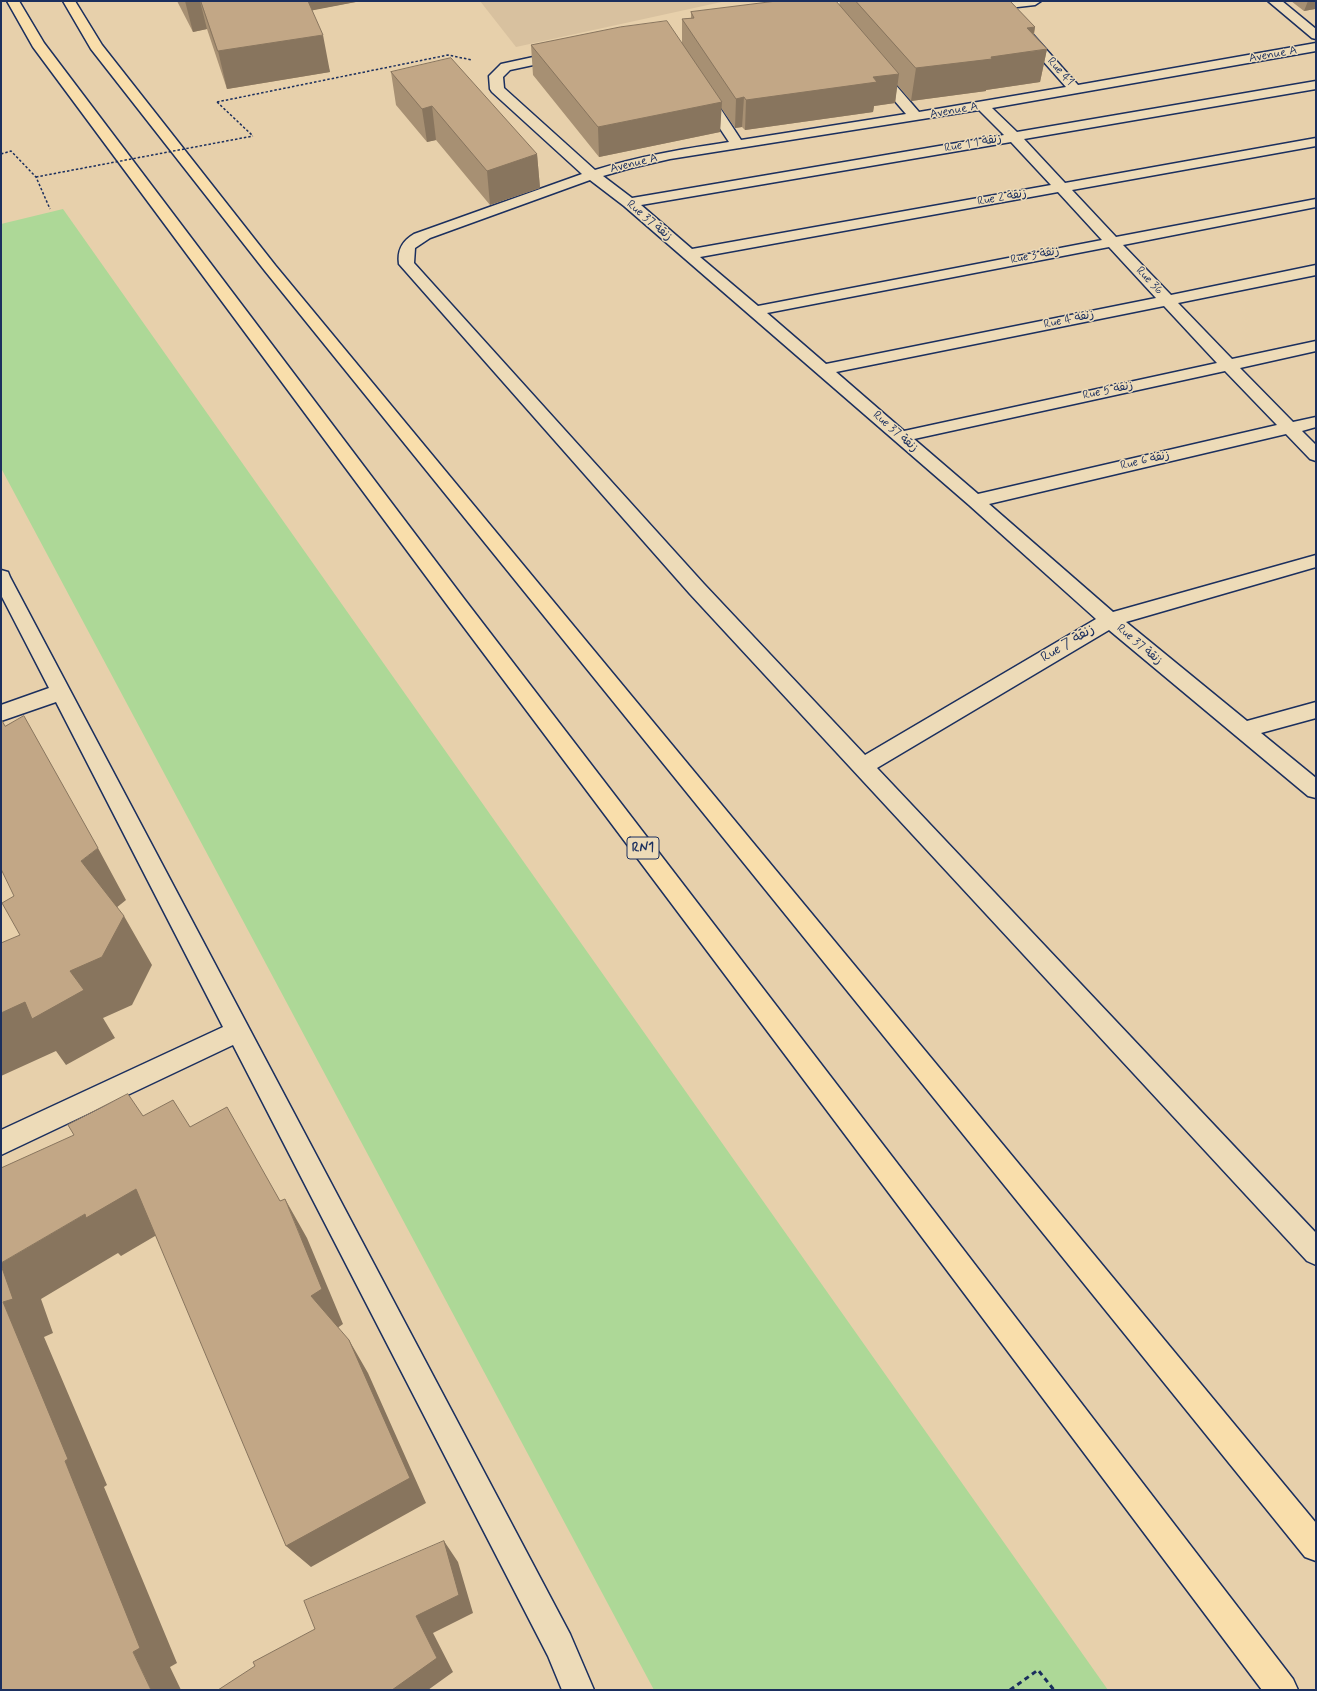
<!DOCTYPE html>
<meta charset="utf-8">
<style>
body{margin:0}
#map{position:relative;width:1317px;height:1691px;overflow:hidden;background:#e7d0ab;font-family:Mynerve,sans-serif}
canvas{display:block}
.frame{position:absolute;inset:0;border:2px solid #1b2f5e;pointer-events:none}
</style>
<div id="map">
<canvas width="1317" height="1691"></canvas>
<div class="frame"></div>
</div>
<script>
const c = document.querySelector('canvas').getContext('2d');
c.lineJoin = 'round';
function fillPath(path, color) { c.fillStyle = color; c.fill(path, 'evenodd'); }
function strokePath(path, color, width, dash) { c.strokeStyle = color; c.lineWidth = width; c.lineCap = dash ? 'butt' : 'round'; c.setLineDash(dash || []); c.stroke(path); }
function label(font, color, halo, rows, align = 'center') {
  c.font = font + ' Mynerve,"Playpen Sans Arabic",sans-serif'; c.lineWidth = 3; c.setLineDash([]); c.textBaseline = 'middle'; c.strokeStyle = halo; c.fillStyle = color; for (const [text, x, y, turn = 0] of rows) {
    c.save(); c.translate(x, y); c.rotate((+turn || 0) * Math.PI / 180); c.textAlign = isNaN(turn) ? turn : align; if (halo) c.strokeText(text, 0, 0); c.fillText(text, 0, 0); c.restore();
  }
}
fillPath(new Path2D(`
 M 480,1 L 726,1 L 516,47 Z`), '#d8c19f');
fillPath(new Path2D(`
 M 63,209 L 1108,1690 L 654,1690 L 1,468 L 1,224 Z`), '#add897');
const street = new Path2D(`
 M 828,1 L 852,1 L 850,4 L 807,13 L 801,9 L 803,6 Z
 M 990,1 L 1041,1 L 1035,5 L 1009,8 L 1078,85 L 1316,43 L 1316,51 L 992,108 L 1017,132 L 1316,81 L 1316,89 L 1024,139 L 1065,183 L 1316,138 L 1316,146 L 1072,190 L 1116,237 L 1316,199 L 1316,207 L 1123,245 L 1171,295 L 1316,265 L 1316,275 L 1178,303 L 1232,359 L 1316,341 L 1316,351 L 1240,368 L 1293,422 L 1316,417 L 1316,427 L 1302,431 L 1316,445 L 1316,461 L 1310,459 L 1286,434 L 989,504 L 1113,612 L 1316,555 L 1316,567 L 1126,622 L 1247,721 L 1316,702 L 1316,718 L 1261,733 L 1316,778 L 1316,798 L 1308,796 L 1109,630 L 877,768 L 1316,1233 L 1316,1265 L 1307,1261 L 690,594 L 399,264 C 397,250 402,241 414,234 L 582,174 L 492,92 L 490,89 L 489,76 L 501,64 L 561,51 L 566,52 L 567,55 L 566,58 L 510,70 L 503,77 L 504,88 L 595,170 C 639,156 683,149 729,142 L 697,94 L 699,91 L 709,91 L 741,140 L 906,114 L 869,71 L 876,67 L 881,68 L 919,112 L 1066,87 ZM 979,110 L 1004,135 L 632,198 L 603,176 L 631,168 L 670,159 ZM 1011,142 L 1051,185 L 692,249 L 641,205 ZM 590,180 L 624,206 L 969,505 L 1096,619 L 865,755 L 704,584 L 414,263 L 415,248 L 430,238 ZM 1058,192 L 1102,240 L 758,306 L 700,257 ZM 1109,247 L 1156,298 L 826,364 L 767,313 ZM 1164,306 L 1217,363 L 904,431 L 836,372 ZM 1225,371 L 1277,425 L 978,494 L 914,439 Z
 M 1268,1 L 1282,1 L 1316,29 L 1316,39 L 1312,38 Z
 M 1,570 L 8,572 L 10,577 L 570,1634 L 594,1690 L 562,1690 L 548,1656 L 233,1045 L 1,1155 L 1,1130 L 223,1027 L 56,702 L 1,721 L 1,705 L 49,688 L 1,595 Z`);
const highway = new Path2D(`
 M 7,1 L 19,1 L 44,43 L 465,600 L 1293,1679 L 1298,1690 L 1262,1690 L 451,610 L 33,47 Z
 M 63,1 L 75,1 L 102,45 L 275,265 L 1316,1523 L 1316,1561 L 1305,1557 L 265,271 L 91,49 Z`);
strokePath(street, '#1b2f5e', 3);
strokePath(highway, '#1b2f5e', 3);
strokePath(new Path2D(`
 M 217,102 L 448,55 L 472,60
 M 217,102 L 253,136
 M 1,154 L 11,151 L 36,177 L 50,209`), '#1b2f5e', 1.5, [2.5, 2]);
strokePath(new Path2D(`
 M 1010,1690 L 1038,1670 L 1054,1690`), '#1b2f5e', 3, [5, 4]);
fillPath(street, '#eddbb8');
fillPath(highway, '#f9deab');
strokePath(new Path2D(`
 M 36,177 L 253,136`), '#1b2f5e', 1.5, [2.5, 2]);
fillPath(new Path2D(`
 M 177,1 L 361,1 L 312,10 L 330,72 L 227,89 L 207,29 L 193,32 Z
 M 773,1 L 836,1 L 839,6 L 840,1 L 1010,1 L 1035,27 L 1034,35 L 1047,49 L 1040,82 L 986,90 L 986,91 L 911,101 L 897,85 L 895,103 L 874,106 L 873,112 L 745,130 L 742,127 L 735,128 L 721,108 L 720,132 L 599,157 L 533,75 L 531,45 L 682,43 L 682,19 L 691,18 L 691,12 L 773,2 Z
 M 1291,1 L 1316,1 L 1316,10 L 1315,9 L 1304,11 Z
 M 391,72 L 537,154 L 540,188 L 490,205 L 436,140 L 427,142 L 396,105 Z`), '#a79073');
fillPath(new Path2D(`
 M 185,1 L 200,1 L 207,29 L 193,32 Z
 M 302,1 L 361,1 L 304,12 Z
 M 1308,1 L 1316,1 L 1316,6 L 1315,9 L 1304,11 Z
 M 1035,27 L 1030,52 L 1047,49 L 1040,82 L 986,90 L 986,91 L 911,101 L 916,68 L 1027,28 Z
 M 323,35 L 330,72 L 227,89 L 218,51 Z
 M 899,74 L 895,103 L 874,106 L 873,112 L 745,130 L 746,100 L 873,77 Z
 M 744,97 L 742,127 L 735,128 L 736,99 Z
 M 722,102 L 720,132 L 599,157 L 598,127 Z
 M 432,106 L 436,140 L 427,142 L 422,109 Z
 M 537,154 L 540,188 L 490,205 L 487,171 Z
 M 98,848 L 126,900 L 111,912 L 81,861 Z
 M 124,916 L 152,965 L 132,1005 L 103,1018 L 115,1038 L 66,1065 L 56,1051 L 1,1076 L 1,1013 L 70,971 Z
 M 136,1189 L 167,1229 L 121,1256 L 118,1253 L 41,1299 L 53,1333 L 44,1337 L 107,1485 L 104,1487 L 177,1663 L 170,1667 L 181,1690 L 151,1690 L 133,1652 L 65,1461 L 3,1302 L 1,1263 L 85,1214 Z
 M 285,1199 L 307,1238 L 343,1324 L 333,1331 L 311,1296 L 300,1235 Z
 M 349,1340 L 368,1373 L 426,1503 L 311,1567 L 286,1546 Z
 M 444,1541 L 458,1562 L 473,1613 L 433,1633 L 453,1672 L 428,1690 L 392,1690 L 416,1616 Z`), '#88755e');
const building = new Path2D(`
 M 201,1 L 308,1 L 323,35 L 218,51 Z
 M 777,1 L 836,1 L 899,74 L 873,77 L 877,82 L 746,100 L 744,97 L 736,99 L 682,19 L 694,18 L 691,12 Z
 M 856,1 L 1010,1 L 1035,27 L 1027,28 L 1047,49 L 991,57 L 992,59 L 916,68 Z
 M 667,21 L 722,102 L 598,127 L 531,45 L 620,27 Z
 M 451,58 L 537,154 L 487,171 L 432,106 L 422,109 L 391,72 Z
 M 24,716 L 98,848 L 81,861 L 124,916 L 102,957 L 70,971 L 84,990 L 32,1019 L 25,1002 L 1,1013 L 1,943 L 20,935 L 2,903 L 14,896 L 1,869 L 1,719 L 5,726 Z
 M 128,1094 L 143,1116 L 173,1100 L 190,1127 L 227,1107 L 280,1201 L 285,1199 L 322,1289 L 311,1296 L 349,1340 L 410,1478 L 286,1546 L 136,1189 L 86,1218 L 85,1214 L 1,1263 L 1,1168 L 74,1135 L 68,1125 Z
 M 1,1265 L 13,1299 L 3,1302 L 68,1459 L 65,1461 L 140,1648 L 133,1652 L 151,1690 L 1,1690 Z
 M 444,1541 L 459,1595 L 416,1616 L 437,1658 L 392,1690 L 218,1690 L 255,1666 L 253,1662 L 315,1629 L 304,1601 Z`);
fillPath(building, '#c2a786');
strokePath(building, '#88755e', 1);
label('12px', '#1b2f5e', '#eddbb8', [
 ["Avenue A",1273,55,-10],
 ["Rue 41",1060,72,48],
 ["Avenue A",954,111,-10],
 ["Rue 1 زنقة 1",973,144,-10],
 ["Avenue A",634,164,-14],
 ["Rue 2 زنقة",1002,198,-10],
 ["Rue 37 زنقة",649,221,40],
 ["Rue 3 زنقة",1035,256,-11],
 ["Rue 36",1149,281,46],
 ["Rue 4 زنقة",1069,320,-12],
 ["Rue 5 زنقة",1108,391,-12],
 ["Rue 37 زنقة",895,432,41],
 ["Rue 6 زنقة",1145,461,-13],
 ["Rue 37 زنقة",1139,645,40]
]);
for (const [x, y, w] of [
 [643,848,32]
]) { const box = new Path2D(); box.roundRect(x - w / 2, y - 11, w, 22, 3); c.fillStyle = '#eddbb8'; c.fill(box); strokePath(box, '#1b2f5e', 1); }
label('bold 13px', '#1b2f5e', null, [
 ["RN1",643,848]
]);
label('14px', '#1b2f5e', '#eddbb8', [
 ["Rue 7 زنقة",1068,644,-31]
]);
</script>
